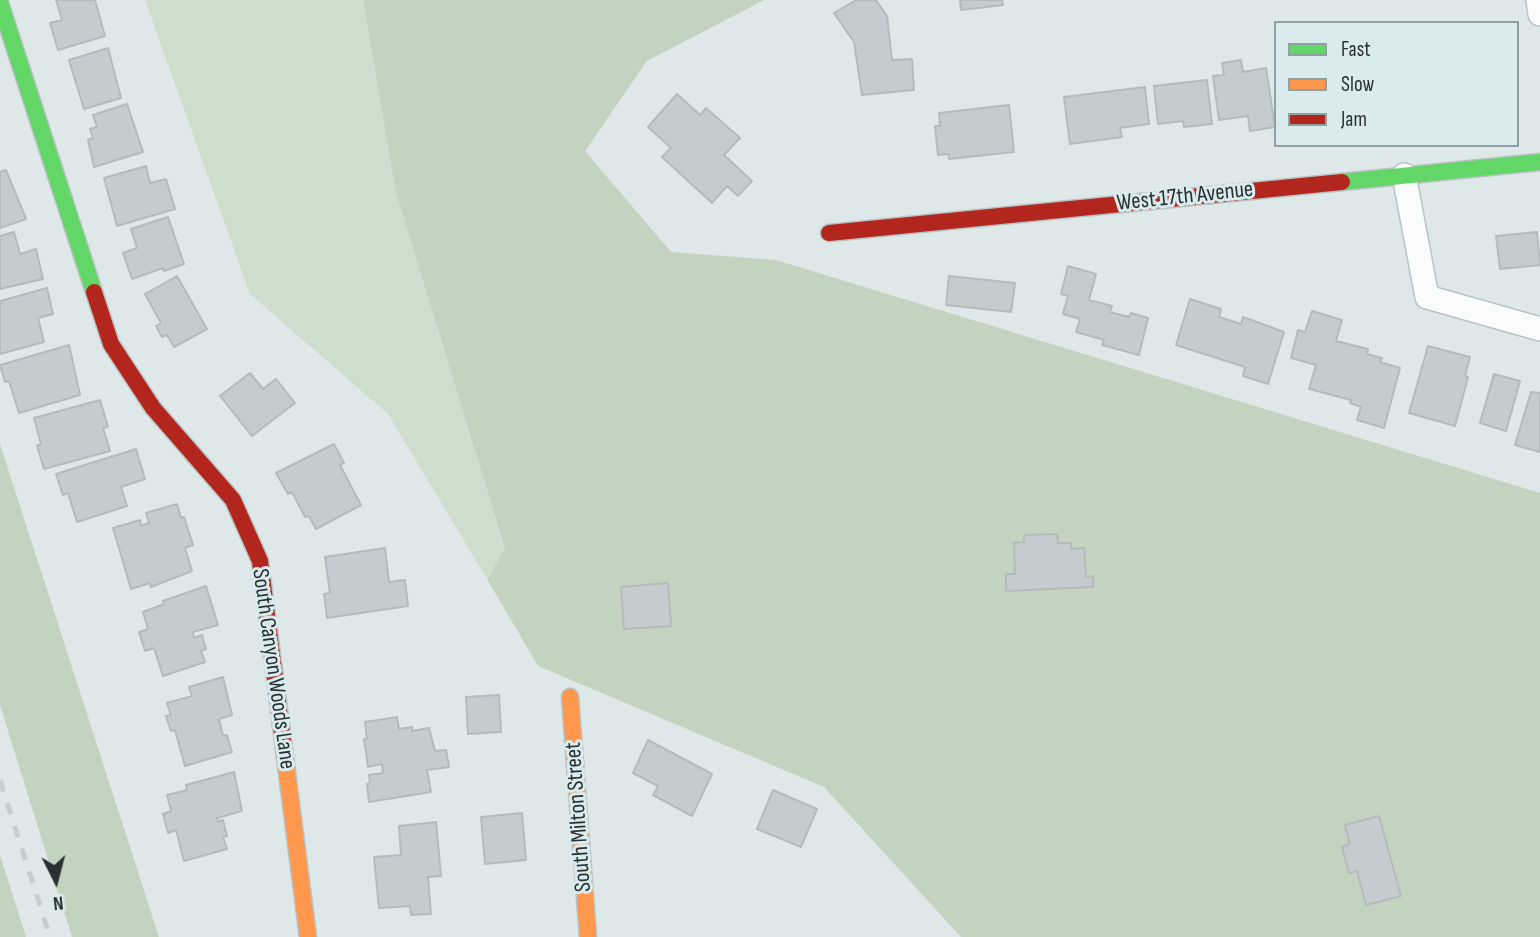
<!DOCTYPE html>
<style>
body{margin:0}
#map{position:relative;width:1540px;height:937px;overflow:hidden;background:#dee8e8;font-family:"Sofia Sans Condensed",sans-serif}
canvas{display:block}
.legend{position:absolute;left:1274px;top:21px;width:245px;height:126px;box-sizing:border-box;background:#d9ebed;border:2px solid #93a0a2;margin:0;padding:9px 12px;list-style:none;font-size:21px;color:#293031}
.legend li{display:flex;align-items:center;gap:14px;height:35px}
.legend b{width:35px;border:2px solid #93a0a2}
.north{position:absolute;left:21px;top:846px;width:70px;height:70px;-webkit-text-stroke:5px #d9ebed;paint-order:stroke;rotate:174deg;font-size:19px;font-weight:700;line-height:28px;text-align:center;color:#293031}
.north::after{content:'';display:block;margin:auto;width:24px;height:32px;background:#293031;clip-path:polygon(50% 0,100% 100%,50% 72%,0 100%)}
</style>
<div id="map">
<canvas width="1540" height="937"></canvas>
<ul class="legend">
<li><b style="height:9px;background:#63d668"></b>Fast</li>
<li><b style="height:9px;background:#ff974d"></b>Slow</li>
<li><b style="height:9px;background:#b3261e"></b>Jam</li>
</ul>
<div class="north">N</div>
</div>
<script>
const c = document.querySelector('canvas').getContext('2d');
c.lineJoin = 'round';
function fillPath(path, color) { c.fillStyle = color; c.fill(path, 'evenodd'); }
function strokePath(path, color, width, dash) { c.strokeStyle = color; c.lineWidth = width; c.lineCap = dash ? 'butt' : 'round'; c.setLineDash(dash || []); c.stroke(path); }
function label(font, color, halo, rows, align = 'center') {
  c.font = font + ' "Sofia Sans Condensed",sans-serif'; c.lineWidth = 6; c.setLineDash([]); c.textBaseline = 'middle'; c.strokeStyle = halo; c.fillStyle = color; for (const [text, x, y, turn = 0] of rows) {
    c.save(); c.translate(x, y); c.rotate((+turn || 0) * Math.PI / 180); c.textAlign = isNaN(turn) ? turn : align; if (halo) c.strokeText(text, 0, 0); c.fillText(text, 0, 0); c.restore();
  }
}
fillPath(new Path2D(`
 M 145,0 L 363,0 L 396,193 L 505,550 L 487,579 L 388,414 L 250,294 Z`), '#cedecd');
fillPath(new Path2D(`
 M 363,0 L 764,0 L 647,61 L 585,151 L 671,252 L 776,260 L 1540,493 L 1540,937 L 961,937 L 824,787 L 538,666 L 487,579 L 505,549 L 396,193 Z
 M 0,444 L 159,937 L 72,937 L 0,705 Z
 M 0,855 L 26,937 L 0,937 Z`), '#c2d3c0');
const building = new Path2D(`
 M 56,0 L 95,0 L 105,36 L 58,50 L 50,23 L 62,20 Z
 M 856,0 L 876,0 L 887,16 L 892,60 L 912,59 L 914,90 L 862,95 L 854,42 L 834,13 Z
 M 960,0 L 1002,0 L 1003,5 L 961,10 Z
 M 108,48 L 121,98 L 84,109 L 69,60 Z
 M 1241,60 L 1243,72 L 1266,68 L 1275,127 L 1250,131 L 1248,116 L 1219,120 L 1213,76 L 1224,75 L 1222,63 Z
 M 1207,80 L 1212,124 L 1184,127 L 1183,121 L 1158,124 L 1154,86 Z
 M 1145,87 L 1149,124 L 1120,128 L 1122,137 L 1070,144 L 1064,97 Z
 M 677,94 L 700,115 L 706,108 L 740,138 L 724,155 L 752,181 L 738,196 L 727,186 L 712,203 L 662,157 L 671,148 L 648,127 Z
 M 127,104 L 143,152 L 94,167 L 88,140 L 93,138 L 90,129 L 97,127 L 93,115 Z
 M 1009,105 L 1014,152 L 949,159 L 948,154 L 938,155 L 935,126 L 940,126 L 939,113 Z
 M 146,166 L 150,183 L 166,179 L 175,209 L 117,226 L 104,178 Z
 M 6,170 L 26,219 L 0,228 L 0,172 Z
 M 168,217 L 184,264 L 164,271 L 163,268 L 132,279 L 123,253 L 137,248 L 131,229 Z
 M 14,232 L 20,254 L 36,249 L 43,279 L 0,289 L 0,236 Z
 M 1537,232 L 1540,265 L 1500,269 L 1496,236 Z
 M 1068,266 L 1096,274 L 1089,300 L 1112,306 L 1110,312 L 1129,317 L 1131,313 L 1148,318 L 1139,355 L 1102,345 L 1104,340 L 1076,332 L 1080,319 L 1063,314 L 1068,296 L 1061,294 Z
 M 177,276 L 207,329 L 174,347 L 167,335 L 162,337 L 156,326 L 161,323 L 145,294 Z
 M 949,276 L 1015,283 L 1011,312 L 946,305 Z
 M 47,288 L 53,314 L 38,318 L 44,342 L 0,354 L 0,301 Z
 M 1190,299 L 1221,309 L 1219,317 L 1241,324 L 1243,317 L 1284,332 L 1268,384 L 1243,376 L 1245,367 L 1176,345 Z
 M 1312,311 L 1342,320 L 1336,341 L 1368,349 L 1367,354 L 1382,358 L 1380,362 L 1400,368 L 1384,428 L 1357,420 L 1361,407 L 1350,403 L 1351,400 L 1309,389 L 1316,365 L 1291,358 L 1298,330 L 1305,332 Z
 M 69,345 L 80,395 L 19,413 L 9,381 L 5,382 L 0,365 Z
 M 1428,346 L 1470,357 L 1465,376 L 1468,377 L 1455,426 L 1409,413 Z
 M 250,373 L 263,389 L 276,379 L 295,403 L 252,436 L 220,396 Z
 M 1494,374 L 1520,381 L 1506,431 L 1480,423 Z
 M 1531,392 L 1540,393 L 1540,452 L 1515,445 Z
 M 100,400 L 108,427 L 103,428 L 110,451 L 44,469 L 37,446 L 41,444 L 34,418 Z
 M 334,444 L 344,463 L 340,465 L 361,505 L 316,529 L 309,516 L 305,517 L 292,492 L 288,494 L 276,473 Z
 M 136,449 L 145,479 L 121,487 L 127,506 L 77,522 L 68,493 L 63,495 L 56,474 Z
 M 177,504 L 181,518 L 184,517 L 193,545 L 185,548 L 192,571 L 151,587 L 150,583 L 131,589 L 113,528 L 140,520 L 141,526 L 149,523 L 146,513 Z
 M 1057,534 L 1058,543 L 1071,543 L 1071,549 L 1084,548 L 1086,577 L 1093,576 L 1093,587 L 1006,591 L 1006,574 L 1015,574 L 1014,543 L 1024,542 L 1024,535 Z
 M 385,548 L 389,582 L 405,580 L 408,606 L 327,618 L 324,594 L 330,593 L 325,557 Z
 M 668,583 L 671,626 L 624,629 L 621,587 Z
 M 206,586 L 218,625 L 193,632 L 194,638 L 202,635 L 206,649 L 201,651 L 205,662 L 163,676 L 154,648 L 145,651 L 139,632 L 148,629 L 143,612 L 164,604 L 163,601 Z
 M 223,677 L 232,715 L 219,719 L 223,736 L 227,735 L 232,752 L 185,766 L 175,730 L 171,731 L 166,716 L 171,715 L 167,703 L 192,696 L 189,687 Z
 M 499,695 L 501,732 L 468,734 L 466,697 Z
 M 397,717 L 399,729 L 412,727 L 412,731 L 429,728 L 435,751 L 446,750 L 449,767 L 427,770 L 431,792 L 369,802 L 367,784 L 370,783 L 369,775 L 383,773 L 382,764 L 368,767 L 364,739 L 367,739 L 365,722 Z
 M 648,740 L 712,774 L 692,816 L 653,795 L 658,786 L 633,773 Z
 M 234,772 L 242,811 L 217,818 L 218,822 L 223,820 L 227,836 L 223,837 L 227,849 L 184,861 L 176,830 L 168,833 L 163,814 L 171,811 L 167,795 L 187,790 L 186,785 Z
 M 773,790 L 817,809 L 801,847 L 757,829 Z
 M 522,813 L 526,860 L 485,864 L 481,817 Z
 M 1379,816 L 1401,896 L 1366,905 L 1357,871 L 1349,873 L 1342,847 L 1350,844 L 1345,825 Z
 M 436,822 L 441,876 L 428,877 L 431,914 L 411,915 L 410,906 L 379,908 L 374,857 L 401,855 L 399,826 Z`);
fillPath(building, '#c5cccf');
strokePath(building, '#b4bbbd', 2);
const street = new Path2D(`
 M 1538,0 L 1540,14
 M 1404,175 L 1427,297 L 1540,329`);
const fast = new Path2D(`
 M 0,3 L 94,292
 M 1342,182 L 1540,162`);
const slow = new Path2D(`
 M 570,697 L 588,937
 M 285,757 L 308,937`);
const jam = new Path2D(`
 M 829,233 L 1342,182
 M 94,292 L 111,344 L 153,408 L 233,500 L 260,561 L 285,757`);
strokePath(street, '#bac2c3', 26);
strokePath(fast, '#bac2c3', 19);
strokePath(slow, '#bac2c3', 19);
strokePath(jam, '#bac2c3', 19);
strokePath(street, '#fafcfc', 23);
strokePath(fast, '#63d668', 16);
strokePath(slow, '#ff974d', 16);
strokePath(jam, '#b3261e', 16);
strokePath(new Path2D(`
 M 0,780 L 50,937`), '#cacdcd', 5, [12, 12]);
label('23px', '#293031', '#d9ebed', [
 ["West 17th Avenue",1185,197,-6],
 ["South Canyon Woods Lane",273,669,82],
 ["South Milton Street",579,817,-94]
]);
</script>
